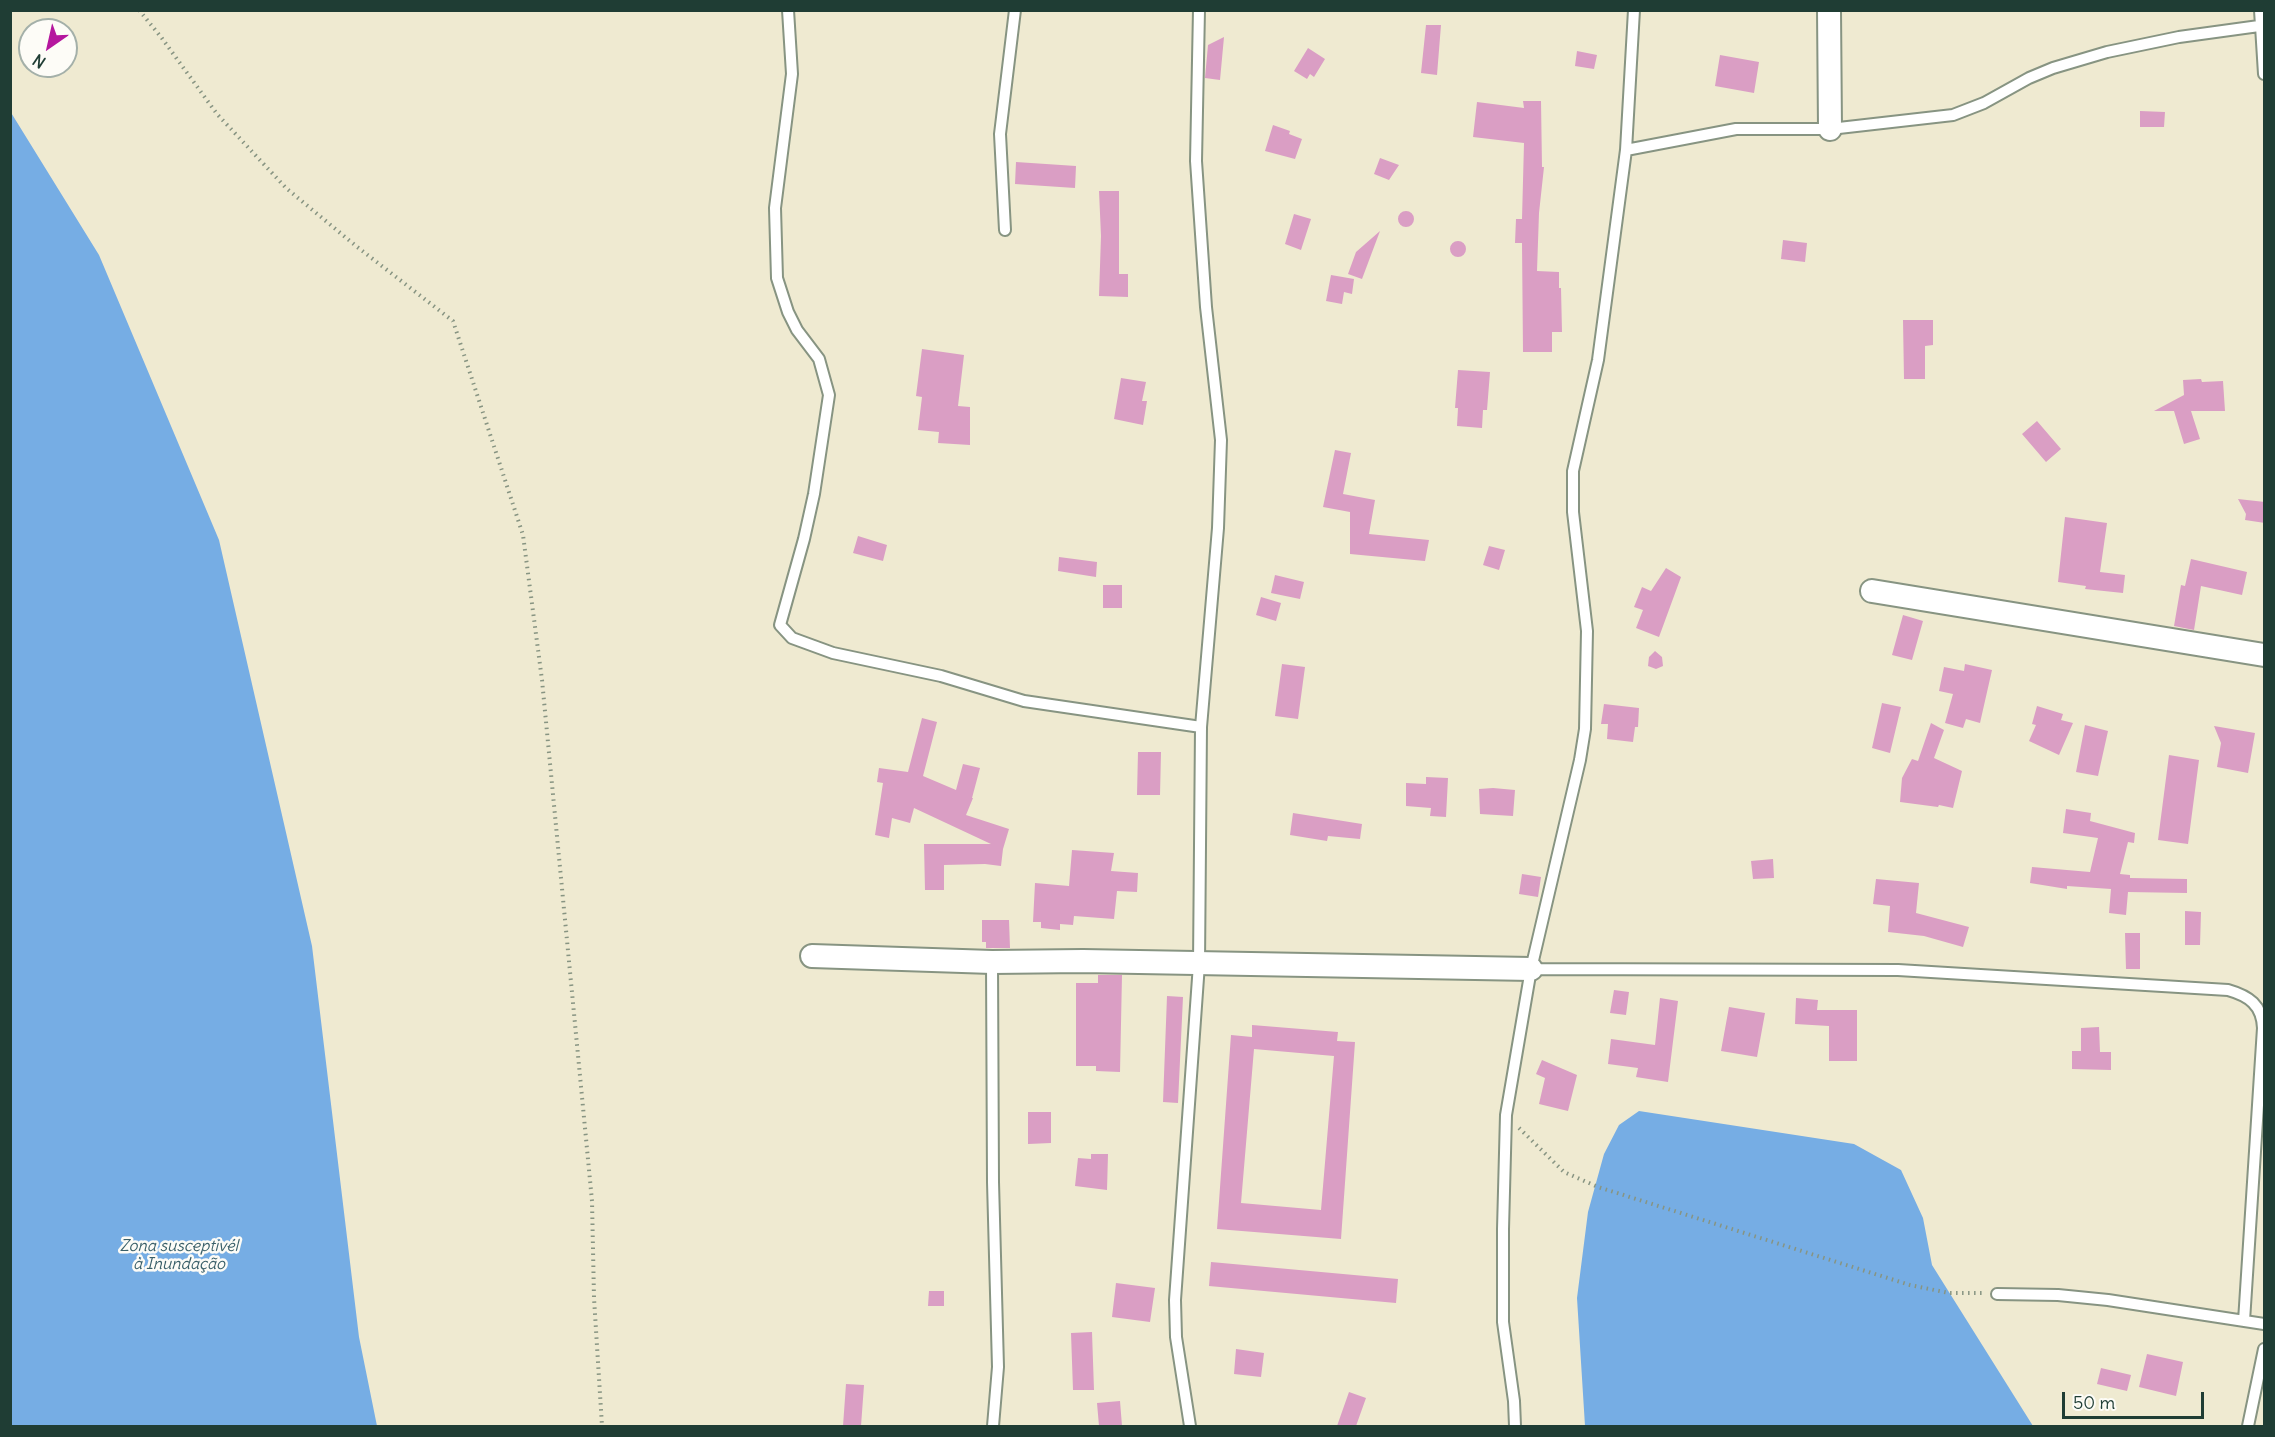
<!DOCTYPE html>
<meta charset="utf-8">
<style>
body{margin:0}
#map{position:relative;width:2275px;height:1437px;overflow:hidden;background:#efead1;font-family:Delius,sans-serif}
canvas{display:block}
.frame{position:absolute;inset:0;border:12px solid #1f3d34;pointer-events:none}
.north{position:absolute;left:18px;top:18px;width:60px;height:60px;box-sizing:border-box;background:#fdfcf7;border:2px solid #a4b0a9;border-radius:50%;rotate:214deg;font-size:16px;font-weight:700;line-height:24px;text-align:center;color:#1f3d34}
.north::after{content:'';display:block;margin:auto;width:21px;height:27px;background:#b5179e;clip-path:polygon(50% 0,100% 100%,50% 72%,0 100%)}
.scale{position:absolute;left:2062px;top:1392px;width:142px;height:27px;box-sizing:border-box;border:3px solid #1f3d34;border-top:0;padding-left:8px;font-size:18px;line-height:21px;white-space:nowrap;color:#1f3d34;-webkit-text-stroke:4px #fdfcf7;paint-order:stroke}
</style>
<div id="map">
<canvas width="2275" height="1437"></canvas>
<div class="frame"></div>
<div class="north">N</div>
<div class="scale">50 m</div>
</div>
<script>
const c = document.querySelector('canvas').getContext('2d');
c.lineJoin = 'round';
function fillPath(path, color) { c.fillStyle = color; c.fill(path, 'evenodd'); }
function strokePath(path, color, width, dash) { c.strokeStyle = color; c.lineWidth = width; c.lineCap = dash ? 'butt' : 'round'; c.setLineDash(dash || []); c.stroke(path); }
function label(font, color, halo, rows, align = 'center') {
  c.font = font + ' Delius,sans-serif'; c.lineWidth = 5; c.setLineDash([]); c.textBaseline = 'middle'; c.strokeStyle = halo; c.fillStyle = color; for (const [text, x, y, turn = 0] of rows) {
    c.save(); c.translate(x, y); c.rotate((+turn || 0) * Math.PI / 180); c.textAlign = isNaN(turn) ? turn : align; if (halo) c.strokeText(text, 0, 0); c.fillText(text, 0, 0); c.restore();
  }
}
fillPath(new Path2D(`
 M 10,111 L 99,255 L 219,540 L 312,946 L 359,1337 L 377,1426 L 11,1426 Z
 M 1639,1111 L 1854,1144 L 1901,1170 L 1923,1218 L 1932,1265 L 2033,1426 L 1585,1426 L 1577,1298 L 1588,1212 L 1604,1154 L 1619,1125 Z`), '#76ade4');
fillPath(new Path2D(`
 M 1426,25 L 1441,25 L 1437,75 L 1421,73 Z
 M 1224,37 L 1220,80 L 1205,78 L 1208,45 Z
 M 1308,48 L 1325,59 L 1314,77 L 1310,74 L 1307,79 L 1294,71 Z
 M 1577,51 L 1597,55 L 1594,69 L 1575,66 Z
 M 1720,55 L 1759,62 L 1754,93 L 1715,86 Z
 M 1523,101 L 1541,101 L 1542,167 L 1544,167 L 1539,213 L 1537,271 L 1559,272 L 1559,288 L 1561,288 L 1562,332 L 1552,332 L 1552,352 L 1523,352 L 1522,243 L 1515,243 L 1516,219 L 1522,219 L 1524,143 L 1473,137 L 1477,102 L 1524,108 Z
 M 2140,111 L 2165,112 L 2164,127 L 2140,127 Z
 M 1273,125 L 1290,131 L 1289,134 L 1302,139 L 1295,159 L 1265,151 Z
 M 1380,158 L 1399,165 L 1389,180 L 1374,174 Z
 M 1016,162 L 1076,166 L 1075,188 L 1015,184 Z
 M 1099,191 L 1119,191 L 1119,274 L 1128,274 L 1128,297 L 1099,296 L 1101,236 Z
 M1398 219a8 8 0 1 1 16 0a8 8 0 1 1-16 0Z
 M 1294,214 L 1311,219 L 1301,250 L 1285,244 Z
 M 1380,231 L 1362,279 L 1348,274 L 1356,252 Z
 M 1783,240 L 1807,243 L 1805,262 L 1781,259 Z
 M1450 249a8 8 0 1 1 16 0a8 8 0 1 1-16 0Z
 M 1331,275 L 1354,279 L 1352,294 L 1344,292 L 1342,304 L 1326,301 Z
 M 1903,320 L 1933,320 L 1933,345 L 1925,346 L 1925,379 L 1904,379 Z
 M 922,349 L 964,355 L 958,406 L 970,407 L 970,445 L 938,443 L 939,432 L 918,430 L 922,397 L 916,396 Z
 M 1458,370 L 1490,372 L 1487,410 L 1483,410 L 1482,428 L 1457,426 L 1458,408 L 1455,408 Z
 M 1121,378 L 1146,382 L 1142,401 L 1147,401 L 1143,425 L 1114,419 Z
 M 2201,379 L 2202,382 L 2223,381 L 2225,411 L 2191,411 L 2200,439 L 2184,444 L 2174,411 L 2154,411 L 2184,395 L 2183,380 Z
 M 2037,421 L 2061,449 L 2046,462 L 2022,434 Z
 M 1335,450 L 1351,453 L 1343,494 L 1375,500 L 1369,534 L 1429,540 L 1425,561 L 1350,554 L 1350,512 L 1323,507 Z
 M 2238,499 L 2265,502 L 2265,523 L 2245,520 L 2246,514 Z
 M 2065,517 L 2107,523 L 2100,572 L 2125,575 L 2123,593 L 2085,589 L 2086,586 L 2058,582 Z
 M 858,536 L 887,545 L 883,561 L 853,553 Z
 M 1489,546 L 1505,550 L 1499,570 L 1483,565 Z
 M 1059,557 L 1097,562 L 1096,577 L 1058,571 Z
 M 2191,559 L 2247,572 L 2242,595 L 2201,586 L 2194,630 L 2174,626 L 2181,585 L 2185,586 Z
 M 1666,568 L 1681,577 L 1659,637 L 1636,628 L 1643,610 L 1634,607 L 1642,587 L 1651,591 Z
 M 1275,575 L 1304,582 L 1300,599 L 1271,593 Z
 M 1103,585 L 1122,585 L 1122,608 L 1103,608 Z
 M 1261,597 L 1281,603 L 1276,621 L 1256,615 Z
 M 1903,615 L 1923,621 L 1912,660 L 1892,655 Z
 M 1655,651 L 1662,657 L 1663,666 L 1656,669 L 1648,666 L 1649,657 Z
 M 1282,664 L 1305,667 L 1298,719 L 1275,716 Z
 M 1965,664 L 1992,670 L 1980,723 L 1966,719 L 1963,728 L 1945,723 L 1953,694 L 1939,691 L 1944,667 L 1964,671 Z
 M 1882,703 L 1901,707 L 1890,753 L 1872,748 Z
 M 1604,704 L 1639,708 L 1638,727 L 1635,727 L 1633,742 L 1607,739 L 1608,724 L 1601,724 Z
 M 2037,706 L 2063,714 L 2061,720 L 2073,723 L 2059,755 L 2029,741 L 2036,725 L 2032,724 Z
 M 922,718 L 937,722 L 923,776 L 956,790 L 963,764 L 980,768 L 972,798 L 973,798 L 966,815 L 1009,829 L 1003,849 L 1001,866 L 985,864 L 944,865 L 944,890 L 925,890 L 924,844 L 991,844 L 914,808 L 910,823 L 892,818 L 889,838 L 875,835 L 883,783 L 877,782 L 879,768 L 908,772 Z
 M 1931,723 L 1944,730 L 1934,758 L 1962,771 L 1953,808 L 1939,805 L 1938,807 L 1900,802 L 1902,778 L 1912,759 L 1918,761 Z
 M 2085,725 L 2108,731 L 2098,776 L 2076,772 Z
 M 2214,726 L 2255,733 L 2248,773 L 2217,767 L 2221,743 Z
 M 1138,752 L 1161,752 L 1160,795 L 1137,795 Z
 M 2169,755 L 2199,760 L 2188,844 L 2158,840 Z
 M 1426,777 L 1448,778 L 1446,817 L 1430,816 L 1431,808 L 1406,806 L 1406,783 L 1426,784 Z
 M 1493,788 L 1515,790 L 1513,816 L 1480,814 L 1479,789 Z
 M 2066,809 L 2091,813 L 2090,821 L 2135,833 L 2134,843 L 2128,842 L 2120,874 L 2130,875 L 2130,878 L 2187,879 L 2187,893 L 2128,892 L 2126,915 L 2109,913 L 2111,889 L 2067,886 L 2067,889 L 2030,883 L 2032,867 L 2090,872 L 2098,838 L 2063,833 Z
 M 1293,813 L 1362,824 L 1360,839 L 1328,836 L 1327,841 L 1290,835 Z
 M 1072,850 L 1114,853 L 1111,871 L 1138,873 L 1137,892 L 1117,891 L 1114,919 L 1074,916 L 1073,925 L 1060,924 L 1060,930 L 1041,928 L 1041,922 L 1033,922 L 1035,883 L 1069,886 Z
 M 1773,859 L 1774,878 L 1753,879 L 1751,861 Z
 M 1522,874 L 1541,877 L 1538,897 L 1519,894 Z
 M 1876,879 L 1919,883 L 1916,913 L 1969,927 L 1963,947 L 1924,936 L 1888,932 L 1890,906 L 1873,904 Z
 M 2185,911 L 2201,912 L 2200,945 L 2185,945 Z
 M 982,920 L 1009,920 L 1010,948 L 986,948 L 986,942 L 982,942 Z
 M 2125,933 L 2140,933 L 2140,969 L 2126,969 Z
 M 1098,975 L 1122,975 L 1120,1072 L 1096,1071 L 1096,1066 L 1076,1066 L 1076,983 L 1098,983 Z
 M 1614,990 L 1629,992 L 1626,1015 L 1610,1013 Z
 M 1167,996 L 1183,997 L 1178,1103 L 1163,1102 Z
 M 1660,998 L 1678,1001 L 1668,1082 L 1636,1077 L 1638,1068 L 1608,1064 L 1611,1039 L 1655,1045 Z
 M 1796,998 L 1818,1000 L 1817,1010 L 1857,1010 L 1857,1061 L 1829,1061 L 1829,1026 L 1795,1024 Z
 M 1729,1007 L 1765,1013 L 1757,1057 L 1721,1051 Z
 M 1252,1025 L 1338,1032 L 1337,1041 L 1355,1042 L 1341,1239 L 1217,1229 L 1231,1035 L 1252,1037 ZM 1254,1049 L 1334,1056 L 1321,1210 L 1241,1203 Z
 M 2099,1027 L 2100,1052 L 2111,1052 L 2111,1070 L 2072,1069 L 2072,1051 L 2081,1051 L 2081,1028 Z
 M 1542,1060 L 1577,1075 L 1568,1111 L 1539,1104 L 1545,1078 L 1536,1074 Z
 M 1028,1112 L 1051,1112 L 1051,1143 L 1028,1144 Z
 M 1091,1154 L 1108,1154 L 1107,1190 L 1075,1186 L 1078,1158 L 1091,1159 Z
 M 1211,1262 L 1398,1279 L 1396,1303 L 1209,1286 Z
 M 1116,1283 L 1155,1288 L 1150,1322 L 1112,1317 Z
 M 929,1291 L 944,1291 L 944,1306 L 928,1306 Z
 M 1092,1332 L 1094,1390 L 1073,1390 L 1071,1333 Z
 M 1236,1349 L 1264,1353 L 1261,1377 L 1234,1374 Z
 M 2147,1354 L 2183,1362 L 2176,1396 L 2139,1387 Z
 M 2101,1368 L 2131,1375 L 2127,1391 L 2097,1384 Z
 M 846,1384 L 864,1385 L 861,1426 L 843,1426 Z
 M 1349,1392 L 1366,1398 L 1356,1426 L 1337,1426 Z
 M 1120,1401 L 1122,1426 L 1099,1426 L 1097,1403 Z`), '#da9ec4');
const lane = new Path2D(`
 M 788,10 L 792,74 L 775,208 L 777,278 L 788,312 L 797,330 L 819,359 L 829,395 L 814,494 L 804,539 L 780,625 L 792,638 L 833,653 L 941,676 L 1024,701 L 1201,727
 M 2260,10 L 2264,74
 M 1626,150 L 1736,129 L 1830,129 L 1953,115 L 1984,103 L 2029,78 L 2053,68 L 2107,52 L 2179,37 L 2259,26
 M 1005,230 L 1000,134 L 1015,10
 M 992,962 L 993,1182 L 998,1367 L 993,1426
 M 1531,969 L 1898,970 L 2228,990 C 2249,996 2262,1005 2263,1028 L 2244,1321
 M 1997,1294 L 2058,1295 L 2108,1300 L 2264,1324
 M 1190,1426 L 1176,1337 L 1175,1300 L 1199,964 L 1201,727 L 1218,528 L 1221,440 L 1206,307 L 1196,161 L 1199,10
 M 1515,1426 L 1514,1401 L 1503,1322 L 1503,1229 L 1506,1115 L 1531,969 L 1580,760 L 1585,729 L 1587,631 L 1573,512 L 1573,471 L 1598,360 L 1626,150 L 1634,10
 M 2248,1426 L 2264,1349`);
const street = new Path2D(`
 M 1829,10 L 1830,129
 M 1872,591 L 2264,655
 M 812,956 L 992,962 L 1083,961 L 1531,969`);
strokePath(lane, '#879482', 14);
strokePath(street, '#879482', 26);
strokePath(new Path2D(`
 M 139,10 L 161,37 L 217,114 L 286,188 L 356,246 L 453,321 L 523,535 L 542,680 L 592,1201 L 594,1298 L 602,1426
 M 1519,1128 L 1564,1172 L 1598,1187 L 1910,1285 L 1949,1293 L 1984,1293`), '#879482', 4, [1.5, 4.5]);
strokePath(lane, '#fff', 10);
strokePath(street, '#fff', 22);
label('italic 16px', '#395f69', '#fdfcf7', [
 ["Zona susceptivél",179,1246],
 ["à Inundação",179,1264]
]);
</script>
